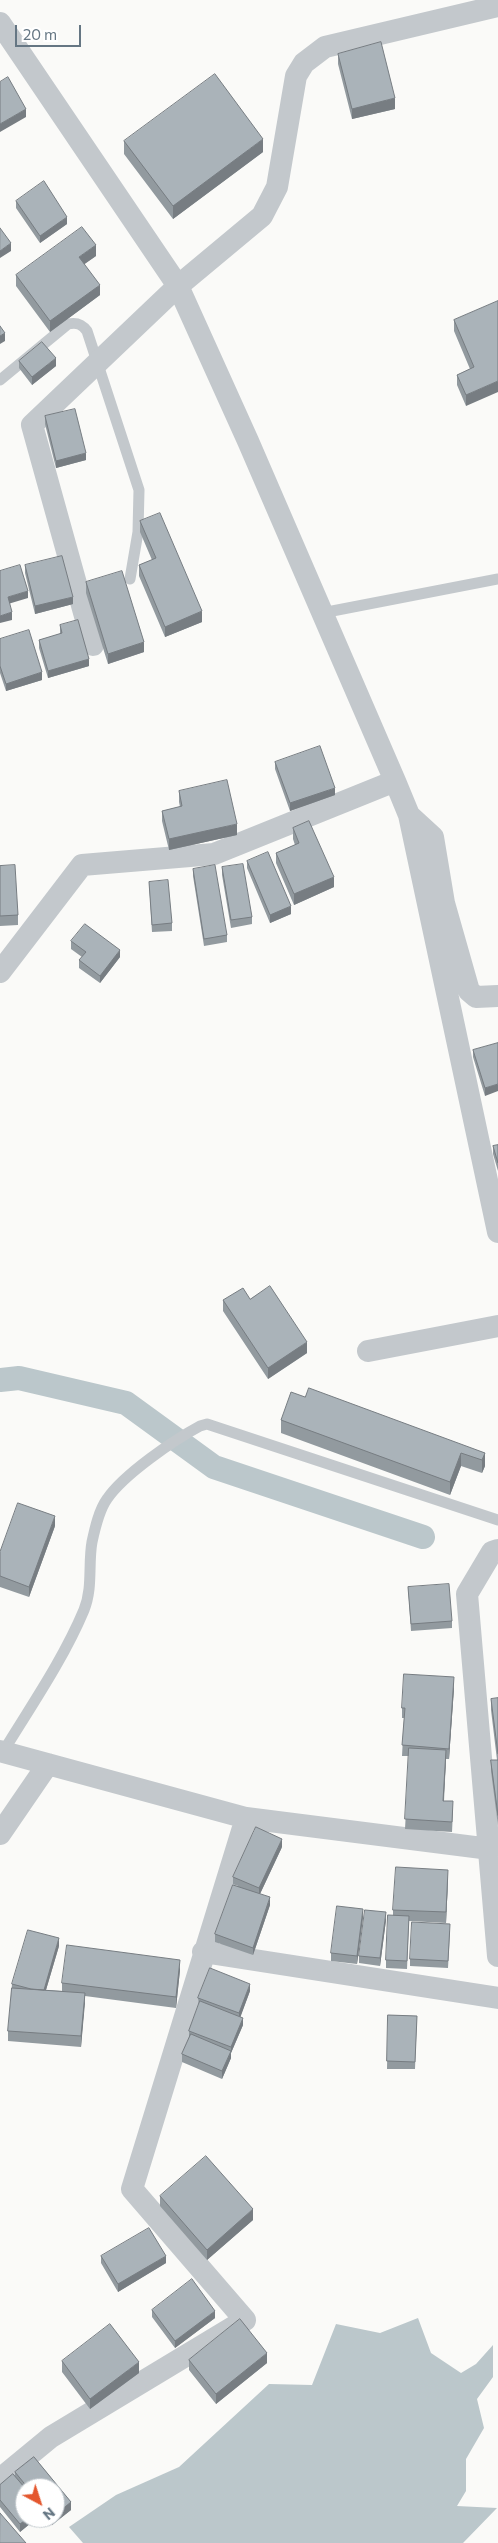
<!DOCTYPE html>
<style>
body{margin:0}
#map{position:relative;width:498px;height:2543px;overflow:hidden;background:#fafaf8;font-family:Commissioner,sans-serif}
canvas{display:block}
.north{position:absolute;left:15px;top:2478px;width:50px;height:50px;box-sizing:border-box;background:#fff;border:1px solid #c1c8cd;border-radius:50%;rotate:140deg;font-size:14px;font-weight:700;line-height:20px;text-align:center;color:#657683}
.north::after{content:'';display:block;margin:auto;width:18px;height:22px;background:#e4572e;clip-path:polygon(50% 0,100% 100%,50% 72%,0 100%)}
.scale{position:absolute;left:15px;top:25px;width:66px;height:22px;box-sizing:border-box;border:2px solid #657683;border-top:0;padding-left:6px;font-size:15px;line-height:18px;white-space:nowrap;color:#657683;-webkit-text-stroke:4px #fff;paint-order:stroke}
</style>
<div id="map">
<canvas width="498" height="2543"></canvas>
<div class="north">N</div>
<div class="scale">20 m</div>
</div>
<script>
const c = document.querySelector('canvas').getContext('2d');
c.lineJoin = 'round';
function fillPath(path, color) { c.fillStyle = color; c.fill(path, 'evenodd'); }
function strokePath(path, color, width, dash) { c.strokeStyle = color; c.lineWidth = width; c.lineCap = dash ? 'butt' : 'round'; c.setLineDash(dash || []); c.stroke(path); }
fillPath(new Path2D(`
 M 418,2318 L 431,2353 L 461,2373 L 476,2364 L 493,2345 L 493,2377 L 477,2399 L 484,2428 L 466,2459 L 466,2491 L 457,2506 L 497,2508 L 463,2543 L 83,2543 L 69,2527 L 116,2495 L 179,2467 L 269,2384 L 312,2385 L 336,2324 L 380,2333 Z`), '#bbc7cb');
strokePath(new Path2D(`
 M 0,1380 L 19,1378 L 126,1403 L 214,1467 L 423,1537`), '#bbc7cb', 24);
strokePath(new Path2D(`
 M 0,380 L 68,324 C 77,322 82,324 87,331 L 139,490 L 138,532 L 130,579
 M 322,613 L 498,579
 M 3,1752 C 31,1706 63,1660 84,1610 C 93,1588 88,1564 92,1542 C 95,1528 99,1510 107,1499 C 124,1474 174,1440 200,1426 L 207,1424 L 498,1520`), '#c3c8cc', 11);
strokePath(new Path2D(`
 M 0,23 L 178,286 L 248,441 L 395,781 L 409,815 L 498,1232
 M 93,645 L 32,425 L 178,286 L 262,216 L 277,187 L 296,76 L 304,63 L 325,47 L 498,6
 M 409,815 L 433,837 L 444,903 L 469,991 L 476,997 L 498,996
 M 0,972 L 82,865 L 214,854 L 395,781
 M 368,1351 L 498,1326
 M 498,1550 L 492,1552 L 467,1594 L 498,1956
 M 0,1751 L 246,1818 L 490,1849
 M 0,1834 L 48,1764
 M 203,1952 L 498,1998
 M 0,2479 L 51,2437 L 245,2320 L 132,2189 L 246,1818`), '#c3c8cc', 22);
fillPath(new Path2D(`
 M 338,54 L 395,109 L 352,119 L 338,64 Z
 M 124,141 L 263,152 L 173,219 L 124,154 Z
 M 16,201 L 67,224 L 40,243 L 16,208 Z
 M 96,256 L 84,264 L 100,295 L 50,332 L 16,286 L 16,275 Z
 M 498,301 L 466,406 L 457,385 L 457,375 L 470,369 L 454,331 L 454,320 Z
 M 19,361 L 56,366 L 32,385 L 19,368 Z
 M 45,416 L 86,460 L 56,468 L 45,424 Z
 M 140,521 L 202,622 L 165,637 L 139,576 L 139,565 L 152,560 L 140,532 Z
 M 25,565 L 73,604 L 35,614 L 25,573 Z
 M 86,582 L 144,652 L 108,664 L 86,593 Z
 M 60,625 L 89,666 L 48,678 L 39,648 L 39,640 L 60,634 Z
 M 0,639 L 42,680 L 6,691 L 0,673 Z
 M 275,762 L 335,795 L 290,811 L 275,769 Z
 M 179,791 L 237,835 L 169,850 L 162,821 L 162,811 L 180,807 L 179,802 Z
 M 293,828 L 334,887 L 294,905 L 276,863 L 276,853 L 295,845 L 293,839 Z
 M 247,861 L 291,914 L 270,923 L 247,868 Z
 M 0,866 L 18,915 L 18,925 L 0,926 Z
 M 222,867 L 252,917 L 252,924 L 231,928 L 222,875 Z
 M 193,869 L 227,935 L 227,942 L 204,946 L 193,876 Z
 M 149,882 L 172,923 L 172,931 L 152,932 Z
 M 71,941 L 120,957 L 100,983 L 79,968 L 79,960 L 82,957 L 71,949 Z
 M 498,1043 L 485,1096 L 473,1057 L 473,1050 Z
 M 498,1145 L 498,1171 L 493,1154 L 493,1146 Z
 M 250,1299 L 307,1353 L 268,1379 L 223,1311 L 223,1300 Z
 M 305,1397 L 485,1453 L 485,1466 L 482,1473 L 461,1466 L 450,1495 L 281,1433 L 281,1420 Z
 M 55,1526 L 29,1597 L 0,1587 L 0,1552 Z
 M 408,1587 L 452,1621 L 452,1628 L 411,1631 Z
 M 454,1688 L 449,1759 L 446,1759 L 444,1801 L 453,1811 L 452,1832 L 405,1829 L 409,1756 L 402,1756 L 404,1718 L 402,1718 L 402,1708 Z
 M 498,1698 L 498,1826 L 491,1771 L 491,1760 L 497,1760 L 491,1710 L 491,1699 Z
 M 282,1847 L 260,1894 L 270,1905 L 253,1955 L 215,1942 L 215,1934 L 238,1886 L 233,1884 L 233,1877 Z
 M 448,1880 L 446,1923 L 409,1921 L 407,1969 L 386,1968 L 386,1960 L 393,1916 L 393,1910 Z
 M 363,1917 L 357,1964 L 331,1961 L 331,1953 Z
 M 386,1920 L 380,1966 L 359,1963 L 359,1956 Z
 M 450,1931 L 448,1968 L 410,1966 L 410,1959 Z
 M 59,1946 L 46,1990 L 62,1991 L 62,1983 L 180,1970 L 176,2008 L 85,1996 L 81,2047 L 8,2041 L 8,2031 L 12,1984 Z
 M 250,1991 L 240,2017 L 243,2025 L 231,2053 L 231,2058 L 222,2079 L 182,2062 L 182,2054 L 189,2038 L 189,2031 L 199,2005 L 198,1998 Z
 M 388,2015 L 417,2016 L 415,2069 L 387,2069 Z
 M 160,2196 L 253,2220 L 207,2260 L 160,2206 Z
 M 101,2256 L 166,2263 L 118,2292 L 101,2263 Z
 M 152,2310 L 215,2318 L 175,2348 L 152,2317 Z
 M 189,2360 L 267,2363 L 216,2404 L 189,2370 Z
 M 62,2361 L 139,2373 L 90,2409 L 62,2372 Z
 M 34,2457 L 71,2502 L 71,2510 L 52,2525 L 46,2518 L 55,2518 L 55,2488 L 25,2488 L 25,2518 L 37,2518 L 20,2532 L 0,2507 L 0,2485 L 13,2474 L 15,2476 L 15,2472 Z`), '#929a9f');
fillPath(new Path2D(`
 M 395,98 L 395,109 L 352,119 L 352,109 Z
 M 26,109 L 26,117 L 0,132 L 0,124 Z
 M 263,139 L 263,152 L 173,219 L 173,206 Z
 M 67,217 L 67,224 L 40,243 L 40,236 Z
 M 11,243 L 11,251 L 0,258 L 0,251 Z
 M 96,245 L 96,256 L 79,268 L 79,257 Z
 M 100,285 L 100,295 L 50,332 L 50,321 Z
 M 5,333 L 5,341 L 0,344 L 0,336 Z
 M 56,358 L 56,366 L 32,385 L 32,377 Z
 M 498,381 L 498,392 L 466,406 L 466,395 Z
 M 86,453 L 86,460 L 56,468 L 56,461 Z
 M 28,591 L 28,598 L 8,604 L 8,597 Z
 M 73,597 L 73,604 L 35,614 L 35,606 Z
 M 202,611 L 202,622 L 165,637 L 165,627 Z
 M 12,612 L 12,620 L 0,623 L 0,616 Z
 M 144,642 L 144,652 L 108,664 L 108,654 Z
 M 89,659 L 89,666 L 48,678 L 48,671 Z
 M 42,672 L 42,680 L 6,691 L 6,684 Z
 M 335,788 L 335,795 L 290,811 L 290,803 Z
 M 237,824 L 237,835 L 169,850 L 169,839 Z
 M 334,877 L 334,887 L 294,905 L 294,894 Z
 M 291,906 L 291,914 L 270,923 L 270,915 Z
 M 120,950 L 120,957 L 100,983 L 100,976 Z
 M 498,1084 L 498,1091 L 485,1096 L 485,1088 Z
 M 307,1342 L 307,1353 L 268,1379 L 268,1368 Z
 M 461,1453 L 461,1466 L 450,1495 L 450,1482 Z
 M 485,1453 L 485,1466 L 482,1473 L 482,1460 Z
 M 55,1516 L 55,1526 L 29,1597 L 29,1587 Z
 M 454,1677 L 454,1688 L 449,1759 L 449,1749 Z
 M 446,1750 L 446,1760 L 443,1811 L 443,1801 Z
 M 282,1839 L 282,1847 L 259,1896 L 259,1888 Z
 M 448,1870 L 448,1880 L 446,1923 L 446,1912 Z
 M 270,1897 L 270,1905 L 253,1955 L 253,1948 Z
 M 363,1909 L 363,1917 L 357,1964 L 357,1956 Z
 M 386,1912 L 386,1920 L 380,1966 L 380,1958 Z
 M 59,1938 L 59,1946 L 43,2000 L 43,1992 Z
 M 180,1960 L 180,1970 L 176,2008 L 176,1997 Z
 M 250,1984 L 250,1991 L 239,2021 L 239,2013 Z
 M 85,1993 L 85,2003 L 81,2047 L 81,2036 Z
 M 243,2018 L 243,2025 L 231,2053 L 231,2058 L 222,2079 L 222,2071 L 231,2052 L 231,2047 Z
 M 253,2209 L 253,2220 L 207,2260 L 207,2250 Z
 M 166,2256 L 166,2263 L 118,2292 L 118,2284 Z
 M 215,2311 L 215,2318 L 175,2348 L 175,2341 Z
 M 267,2353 L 267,2363 L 216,2404 L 216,2394 Z
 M 139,2362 L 139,2373 L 90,2409 L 90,2399 Z
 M 71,2502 L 71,2510 L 52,2525 L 52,2518 L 55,2518 L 55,2515 Z
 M 28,2518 L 37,2518 L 20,2532 L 20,2524 Z`), '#777d82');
const building = new Path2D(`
 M 381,42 L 395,98 L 352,109 L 338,54 Z
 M 215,74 L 263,139 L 173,206 L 124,141 Z
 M 8,77 L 26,109 L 0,124 L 0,82 Z
 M 44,181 L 67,217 L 40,236 L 16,201 Z
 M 82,227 L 96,245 L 79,257 L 100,285 L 50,321 L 16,275 Z
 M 0,228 L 11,243 L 0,251 Z
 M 498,301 L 498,381 L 466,395 L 457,375 L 474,367 L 454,320 Z
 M 0,326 L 5,333 L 0,336 Z
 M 42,342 L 56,358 L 32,377 L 19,361 Z
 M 75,409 L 86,453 L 56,461 L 45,416 Z
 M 160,513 L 202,611 L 165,627 L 139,565 L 156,558 L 140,521 Z
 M 62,556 L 73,597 L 35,606 L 25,565 Z
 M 20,565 L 28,591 L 8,597 L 12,612 L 0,616 L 0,571 Z
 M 122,571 L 144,642 L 108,654 L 86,582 Z
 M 78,620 L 89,659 L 48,671 L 39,640 L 62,633 L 60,625 Z
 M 29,630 L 42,672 L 6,684 L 0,666 L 0,639 Z
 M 320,746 L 335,788 L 290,803 L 275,762 Z
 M 227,780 L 237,824 L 169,839 L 162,811 L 182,806 L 179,791 Z
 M 309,821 L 334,877 L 294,894 L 276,853 L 299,843 L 293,828 Z
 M 268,852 L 291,906 L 270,915 L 247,861 Z
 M 243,864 L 252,917 L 231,920 L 222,867 Z
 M 15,865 L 18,915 L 0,916 L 0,866 Z
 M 215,865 L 227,935 L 204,939 L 193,869 Z
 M 168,880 L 172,923 L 152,925 L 149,882 Z
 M 85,924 L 120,950 L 100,976 L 79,960 L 86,952 L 71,941 Z
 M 498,1043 L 498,1084 L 485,1088 L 473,1050 Z
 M 498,1145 L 498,1163 L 493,1146 Z
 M 270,1286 L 307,1342 L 268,1368 L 223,1300 L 243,1288 L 250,1299 Z
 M 309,1388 L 485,1453 L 482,1460 L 461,1453 L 450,1482 L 281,1420 L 291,1392 L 305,1397 Z
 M 18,1503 L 55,1516 L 29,1587 L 0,1576 L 0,1552 Z
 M 449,1584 L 452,1621 L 411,1624 L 408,1587 Z
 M 404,1674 L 454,1677 L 449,1749 L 402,1745 L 405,1708 L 402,1708 Z
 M 498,1698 L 498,1754 L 491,1699 Z
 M 409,1748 L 446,1750 L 443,1801 L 453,1801 L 452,1822 L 405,1819 Z
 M 491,1760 L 498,1760 L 498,1815 Z
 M 256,1827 L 282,1839 L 259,1888 L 233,1877 Z
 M 396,1867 L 448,1870 L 446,1912 L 393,1910 Z
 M 233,1885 L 270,1897 L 253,1948 L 215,1934 Z
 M 337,1906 L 363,1909 L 357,1956 L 331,1953 Z
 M 365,1910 L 386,1912 L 380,1958 L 359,1956 Z
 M 388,1915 L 409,1916 L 407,1961 L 386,1960 Z
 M 412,1922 L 450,1924 L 448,1961 L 410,1959 Z
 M 28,1930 L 59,1938 L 44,1990 L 31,1989 L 12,1984 Z
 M 67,1945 L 180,1960 L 176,1997 L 62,1983 Z
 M 210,1968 L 250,1984 L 239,2013 L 198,1998 Z
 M 12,1988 L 85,1993 L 81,2036 L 8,2031 Z
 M 200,2001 L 243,2018 L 231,2047 L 189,2031 Z
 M 388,2015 L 417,2016 L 415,2062 L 387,2061 Z
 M 191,2034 L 231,2051 L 222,2071 L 182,2054 Z
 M 206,2156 L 253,2209 L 207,2250 L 160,2196 Z
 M 149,2228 L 166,2256 L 118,2284 L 101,2256 Z
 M 192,2279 L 215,2311 L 175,2341 L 152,2310 Z
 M 240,2319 L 267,2353 L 216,2394 L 189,2360 Z
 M 110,2324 L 139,2362 L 90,2399 L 62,2361 Z
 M 34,2457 L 71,2502 L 55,2515 L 55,2488 L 28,2488 L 15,2472 Z
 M 13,2474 L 25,2488 L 25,2518 L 28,2518 L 20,2524 L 0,2500 L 0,2485 Z
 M 0,2513 L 26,2543 L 0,2543 Z`);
fillPath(building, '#aab3b9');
strokePath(building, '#777d82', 1);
</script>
